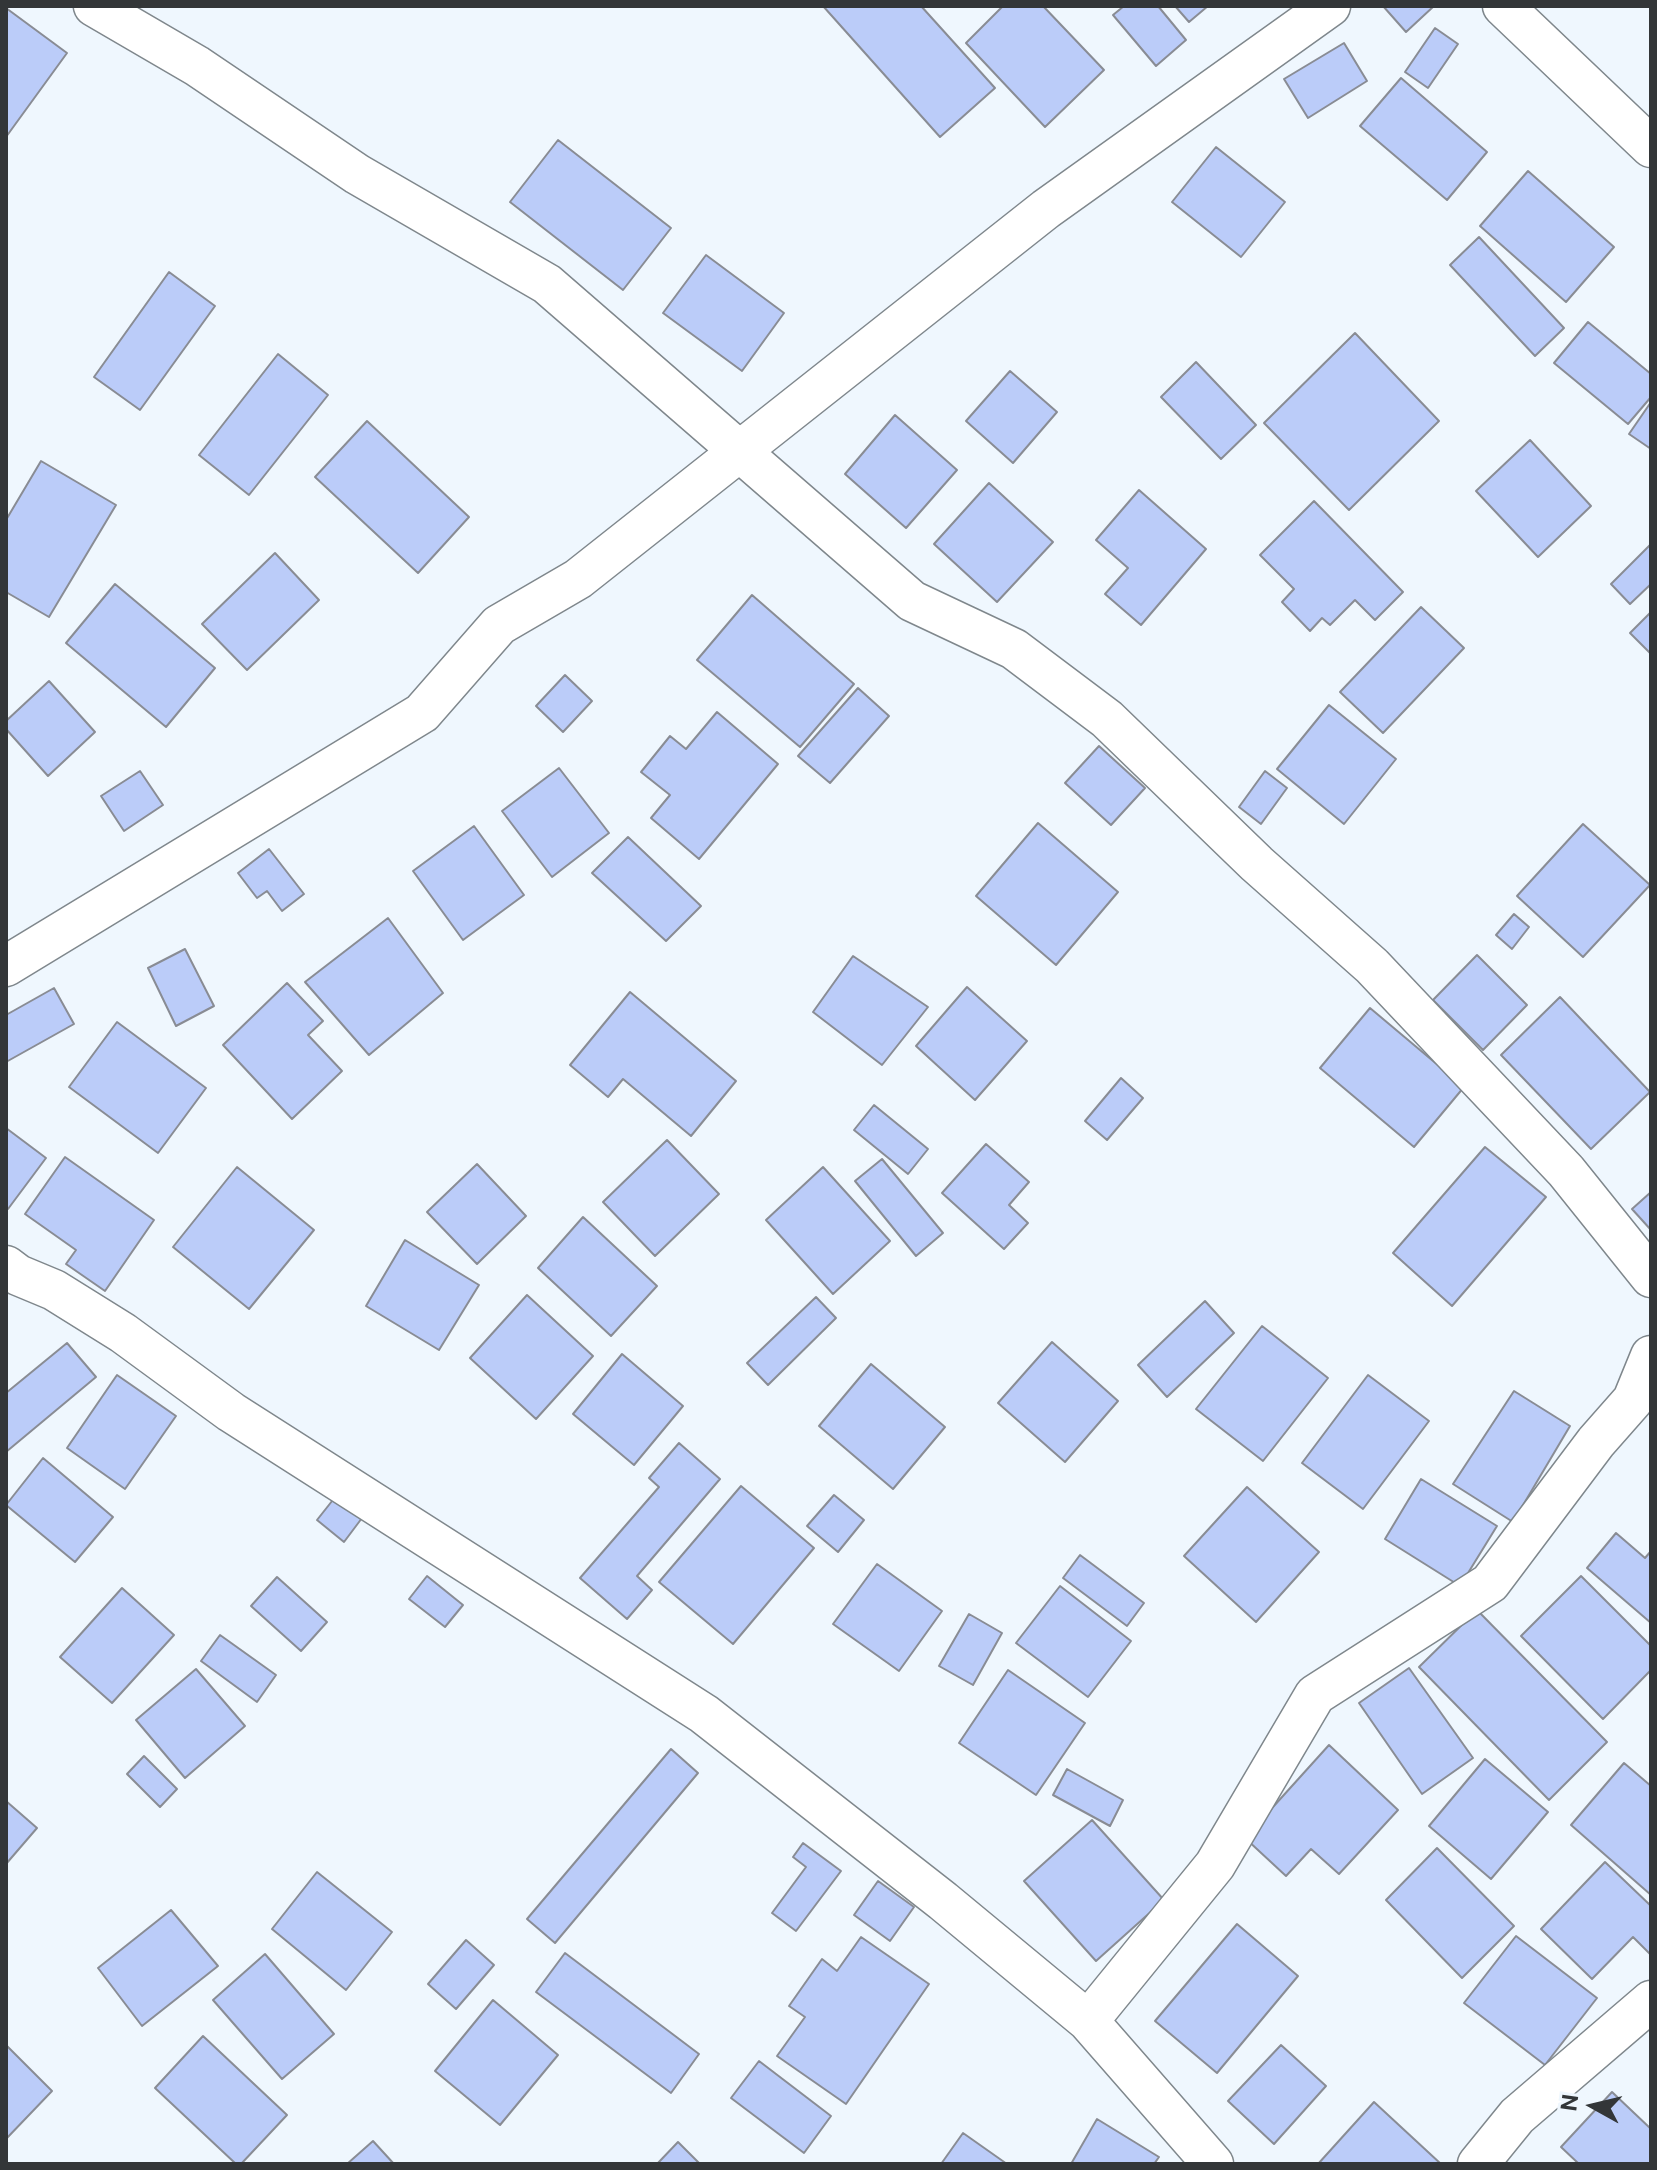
<!DOCTYPE html>
<style>
body{margin:0}
#map{position:relative;width:1657px;height:2170px;overflow:hidden;background:#eff7fe;font-family:"Public Sans",sans-serif}
canvas{display:block}
.frame{position:absolute;inset:0;border:8px solid #333638;pointer-events:none}
.north{position:absolute;left:1553px;top:2066px;width:80px;height:80px;-webkit-text-stroke:6px #eff7fe;paint-order:stroke;rotate:278deg;font-size:22px;font-weight:700;line-height:32px;text-align:center;color:#333638}
.north::after{content:'';display:block;margin:auto;width:28px;height:36px;background:#333638;clip-path:polygon(50% 0,100% 100%,50% 72%,0 100%)}
</style>
<div id="map">
<canvas width="1657" height="2170"></canvas>
<div class="frame"></div>
<div class="north">N</div>
</div>
<script>
const c = document.querySelector('canvas').getContext('2d');
c.lineJoin = 'round';
function fillPath(path, color) { c.fillStyle = color; c.fill(path, 'evenodd'); }
function strokePath(path, color, width, dash) { c.strokeStyle = color; c.lineWidth = width; c.lineCap = dash ? 'butt' : 'round'; c.setLineDash(dash || []); c.stroke(path); }
const building = new Path2D(`
 M 823,6 L 921,6 L 995,88 L 940,137 Z
 M 1003,6 L 1043,6 L 1104,70 L 1045,127 L 966,43 Z
 M 1124,6 L 1158,6 L 1186,40 L 1156,66 L 1113,15 Z
 M 1175,6 L 1208,6 L 1189,22 Z
 M 1383,6 L 1434,6 L 1406,32 Z
 M 6,8 L 67,53 L 6,137 Z
 M 1435,28 L 1458,44 L 1428,88 L 1405,72 Z
 M 1344,43 L 1367,81 L 1308,118 L 1284,79 Z
 M 1401,78 L 1487,152 L 1447,200 L 1360,126 Z
 M 558,140 L 671,228 L 623,290 L 510,202 Z
 M 1216,147 L 1285,202 L 1241,257 L 1172,202 Z
 M 1528,171 L 1614,247 L 1566,302 L 1480,226 Z
 M 1479,237 L 1564,328 L 1535,356 L 1450,265 Z
 M 706,255 L 784,313 L 742,371 L 663,313 Z
 M 169,272 L 215,306 L 140,410 L 94,377 Z
 M 1588,322 L 1651,374 L 1651,397 L 1628,424 L 1554,363 Z
 M 1355,333 L 1439,421 L 1349,510 L 1264,423 Z
 M 278,354 L 328,395 L 249,495 L 199,455 Z
 M 1196,362 L 1256,425 L 1221,459 L 1161,397 Z
 M 1010,371 L 1057,412 L 1013,463 L 966,421 Z
 M 1651,402 L 1651,449 L 1629,434 Z
 M 895,415 L 957,470 L 906,528 L 845,474 Z
 M 367,421 L 469,517 L 418,573 L 315,477 Z
 M 1530,440 L 1591,506 L 1538,557 L 1476,491 Z
 M 41,461 L 116,505 L 49,617 L 6,592 L 6,520 Z
 M 989,483 L 1053,542 L 997,602 L 934,544 Z
 M 1139,490 L 1206,549 L 1141,625 L 1105,594 L 1128,568 L 1096,540 Z
 M 1314,501 L 1403,592 L 1375,620 L 1355,600 L 1330,625 L 1322,618 L 1310,631 L 1282,602 L 1294,589 L 1260,555 Z
 M 1651,544 L 1651,584 L 1630,604 L 1611,584 Z
 M 275,553 L 319,600 L 247,670 L 202,624 Z
 M 115,584 L 215,668 L 166,727 L 66,643 Z
 M 752,595 L 854,684 L 800,747 L 697,660 Z
 M 1421,607 L 1464,648 L 1383,733 L 1340,692 Z
 M 1651,612 L 1651,654 L 1630,633 Z
 M 565,675 L 592,701 L 563,732 L 536,706 Z
 M 49,681 L 95,732 L 48,776 L 6,729 L 6,721 Z
 M 858,688 L 889,716 L 830,783 L 798,756 Z
 M 1329,705 L 1396,759 L 1344,824 L 1277,769 Z
 M 717,712 L 778,764 L 699,859 L 651,818 L 670,795 L 641,772 L 670,736 L 686,749 Z
 M 1099,746 L 1145,788 L 1111,825 L 1065,783 Z
 M 559,768 L 609,833 L 552,877 L 502,811 Z
 M 140,771 L 163,805 L 124,831 L 101,796 Z
 M 1265,771 L 1287,788 L 1261,824 L 1239,807 Z
 M 1038,823 L 1118,892 L 1056,965 L 976,896 Z
 M 1583,824 L 1650,885 L 1583,957 L 1517,896 Z
 M 474,826 L 524,895 L 463,940 L 413,871 Z
 M 628,837 L 701,906 L 666,941 L 592,873 Z
 M 269,849 L 304,894 L 282,911 L 267,891 L 257,898 L 238,873 Z
 M 1514,914 L 1529,927 L 1512,949 L 1496,935 Z
 M 388,918 L 443,993 L 369,1055 L 305,982 Z
 M 185,949 L 214,1006 L 176,1026 L 148,968 Z
 M 1477,955 L 1527,1005 L 1483,1050 L 1433,1000 Z
 M 853,956 L 928,1007 L 882,1065 L 813,1012 Z
 M 287,983 L 323,1021 L 308,1035 L 342,1071 L 292,1119 L 223,1045 Z
 M 967,987 L 1027,1041 L 975,1100 L 916,1046 Z
 M 54,988 L 74,1024 L 6,1062 L 6,1015 Z
 M 630,992 L 736,1081 L 691,1136 L 623,1079 L 608,1097 L 570,1065 Z
 M 1560,997 L 1650,1092 L 1591,1149 L 1501,1055 Z
 M 1370,1008 L 1464,1087 L 1414,1147 L 1320,1068 Z
 M 117,1022 L 206,1088 L 158,1153 L 69,1087 Z
 M 1121,1078 L 1143,1098 L 1107,1140 L 1085,1121 Z
 M 874,1105 L 928,1149 L 908,1174 L 854,1130 Z
 M 6,1128 L 46,1158 L 8,1209 L 6,1207 Z
 M 667,1140 L 719,1194 L 655,1256 L 603,1202 Z
 M 986,1144 L 1029,1182 L 1009,1205 L 1028,1223 L 1004,1249 L 942,1193 Z
 M 1485,1147 L 1546,1197 L 1452,1306 L 1393,1253 Z
 M 65,1157 L 154,1220 L 105,1291 L 66,1264 L 76,1250 L 25,1214 Z
 M 882,1159 L 943,1233 L 916,1256 L 855,1181 Z
 M 477,1164 L 526,1216 L 477,1264 L 427,1212 Z
 M 237,1167 L 314,1230 L 249,1309 L 173,1247 Z
 M 823,1167 L 890,1241 L 833,1294 L 766,1220 Z
 M 1651,1192 L 1651,1230 L 1632,1209 Z
 M 583,1217 L 657,1286 L 611,1336 L 538,1268 Z
 M 405,1240 L 479,1285 L 439,1350 L 366,1306 Z
 M 527,1295 L 593,1356 L 536,1419 L 470,1358 Z
 M 816,1297 L 836,1318 L 768,1385 L 747,1363 Z
 M 1205,1301 L 1234,1333 L 1167,1397 L 1138,1365 Z
 M 1262,1326 L 1328,1378 L 1263,1461 L 1196,1409 Z
 M 1052,1342 L 1118,1401 L 1065,1462 L 998,1403 Z
 M 67,1343 L 96,1377 L 6,1452 L 6,1393 Z
 M 622,1354 L 683,1406 L 634,1465 L 573,1414 Z
 M 871,1364 L 945,1427 L 893,1489 L 819,1426 Z
 M 117,1375 L 176,1416 L 125,1489 L 67,1448 Z
 M 1368,1375 L 1429,1421 L 1363,1509 L 1302,1463 Z
 M 1514,1391 L 1570,1426 L 1513,1522 L 1453,1484 Z
 M 679,1443 L 720,1479 L 637,1576 L 652,1590 L 627,1619 L 580,1578 L 659,1487 L 649,1478 Z
 M 43,1458 L 113,1517 L 75,1562 L 6,1505 Z
 M 1421,1479 L 1497,1526 L 1460,1586 L 1385,1539 Z
 M 741,1486 L 814,1548 L 733,1644 L 659,1582 Z
 M 1247,1487 L 1319,1552 L 1256,1622 L 1184,1556 Z
 M 834,1495 L 864,1520 L 838,1552 L 807,1526 Z
 M 336,1496 L 362,1518 L 344,1542 L 317,1520 Z
 M 1616,1533 L 1645,1558 L 1651,1551 L 1651,1623 L 1587,1568 Z
 M 1080,1555 L 1144,1603 L 1127,1626 L 1063,1578 Z
 M 877,1564 L 942,1611 L 899,1671 L 833,1624 Z
 M 427,1576 L 463,1605 L 445,1627 L 409,1599 Z
 M 1581,1576 L 1651,1646 L 1651,1670 L 1603,1719 L 1521,1636 Z
 M 277,1577 L 327,1622 L 301,1651 L 251,1606 Z
 M 1060,1586 L 1131,1641 L 1088,1697 L 1016,1643 Z
 M 122,1588 L 174,1635 L 112,1703 L 60,1657 Z
 M 1477,1610 L 1607,1742 L 1549,1800 L 1419,1667 Z
 M 969,1614 L 1002,1633 L 973,1685 L 939,1666 Z
 M 220,1635 L 276,1675 L 257,1702 L 201,1661 Z
 M 1409,1668 L 1473,1758 L 1422,1794 L 1359,1703 Z
 M 196,1669 L 245,1726 L 185,1778 L 136,1720 Z
 M 1008,1670 L 1085,1723 L 1036,1795 L 959,1743 Z
 M 1329,1745 L 1398,1810 L 1339,1874 L 1311,1849 L 1286,1876 L 1245,1838 Z
 M 671,1749 L 698,1773 L 555,1943 L 527,1919 Z
 M 144,1756 L 177,1789 L 160,1807 L 127,1774 Z
 M 1485,1759 L 1548,1812 L 1491,1879 L 1429,1826 Z
 M 1624,1763 L 1651,1786 L 1651,1895 L 1571,1825 Z
 M 1067,1769 L 1123,1800 L 1110,1826 L 1053,1795 Z
 M 6,1801 L 37,1828 L 6,1864 Z
 M 1092,1820 L 1164,1900 L 1096,1961 L 1024,1881 Z
 M 803,1843 L 841,1871 L 796,1931 L 772,1913 L 806,1867 L 793,1857 Z
 M 1437,1848 L 1514,1926 L 1462,1978 L 1386,1900 Z
 M 1605,1862 L 1651,1906 L 1651,1955 L 1633,1937 L 1592,1979 L 1541,1929 Z
 M 317,1872 L 392,1932 L 346,1990 L 272,1929 Z
 M 878,1881 L 914,1907 L 890,1941 L 854,1915 Z
 M 171,1910 L 218,1966 L 142,2026 L 98,1968 Z
 M 1237,1924 L 1298,1976 L 1217,2073 L 1155,2021 Z
 M 1516,1936 L 1597,1998 L 1545,2065 L 1464,2003 Z
 M 861,1937 L 929,1984 L 846,2104 L 777,2056 L 805,2017 L 789,2006 L 822,1959 L 837,1971 Z
 M 466,1940 L 494,1965 L 456,2009 L 428,1984 Z
 M 565,1953 L 699,2054 L 671,2093 L 536,1992 Z
 M 265,1954 L 334,2034 L 282,2079 L 213,2000 Z
 M 493,2000 L 558,2055 L 500,2125 L 435,2071 Z
 M 203,2036 L 287,2115 L 241,2164 L 236,2164 L 155,2088 Z
 M 6,2045 L 52,2091 L 6,2139 Z
 M 1281,2045 L 1326,2086 L 1274,2144 L 1228,2101 Z
 M 759,2061 L 831,2116 L 804,2153 L 731,2098 Z
 M 1612,2092 L 1651,2129 L 1651,2164 L 1579,2164 L 1561,2147 Z
 M 1374,2102 L 1441,2164 L 1318,2164 Z
 M 1097,2119 L 1159,2157 L 1154,2164 L 1071,2164 Z
 M 963,2133 L 1007,2164 L 941,2164 Z
 M 373,2141 L 394,2164 L 347,2164 Z
 M 678,2142 L 700,2164 L 657,2164 Z`);
fillPath(building, '#bbccf9');
strokePath(building, '#898c94', 2);
const street = new Path2D(`
 M 94,6 L 197,66 L 357,174 L 547,284 L 912,601 L 1014,649 L 1107,719 L 1257,864 L 1372,966 L 1566,1171 L 1651,1277
 M 1503,6 L 1651,147
 M 6,966 L 422,713 L 499,625 L 578,579 L 1046,209 L 1330,6
 M 6,1266 L 18,1275 L 54,1290 L 123,1333 L 231,1412 L 704,1714 L 943,1901 L 1088,2021 L 1213,2164
 M 1088,2021 L 1215,1865 L 1315,1695 L 1490,1583 L 1596,1442 L 1633,1400 L 1651,1356
 M 1478,2164 L 1517,2116 L 1651,2001`);
strokePath(street, '#7f878c', 43);
strokePath(street, '#fff', 40);
</script>
